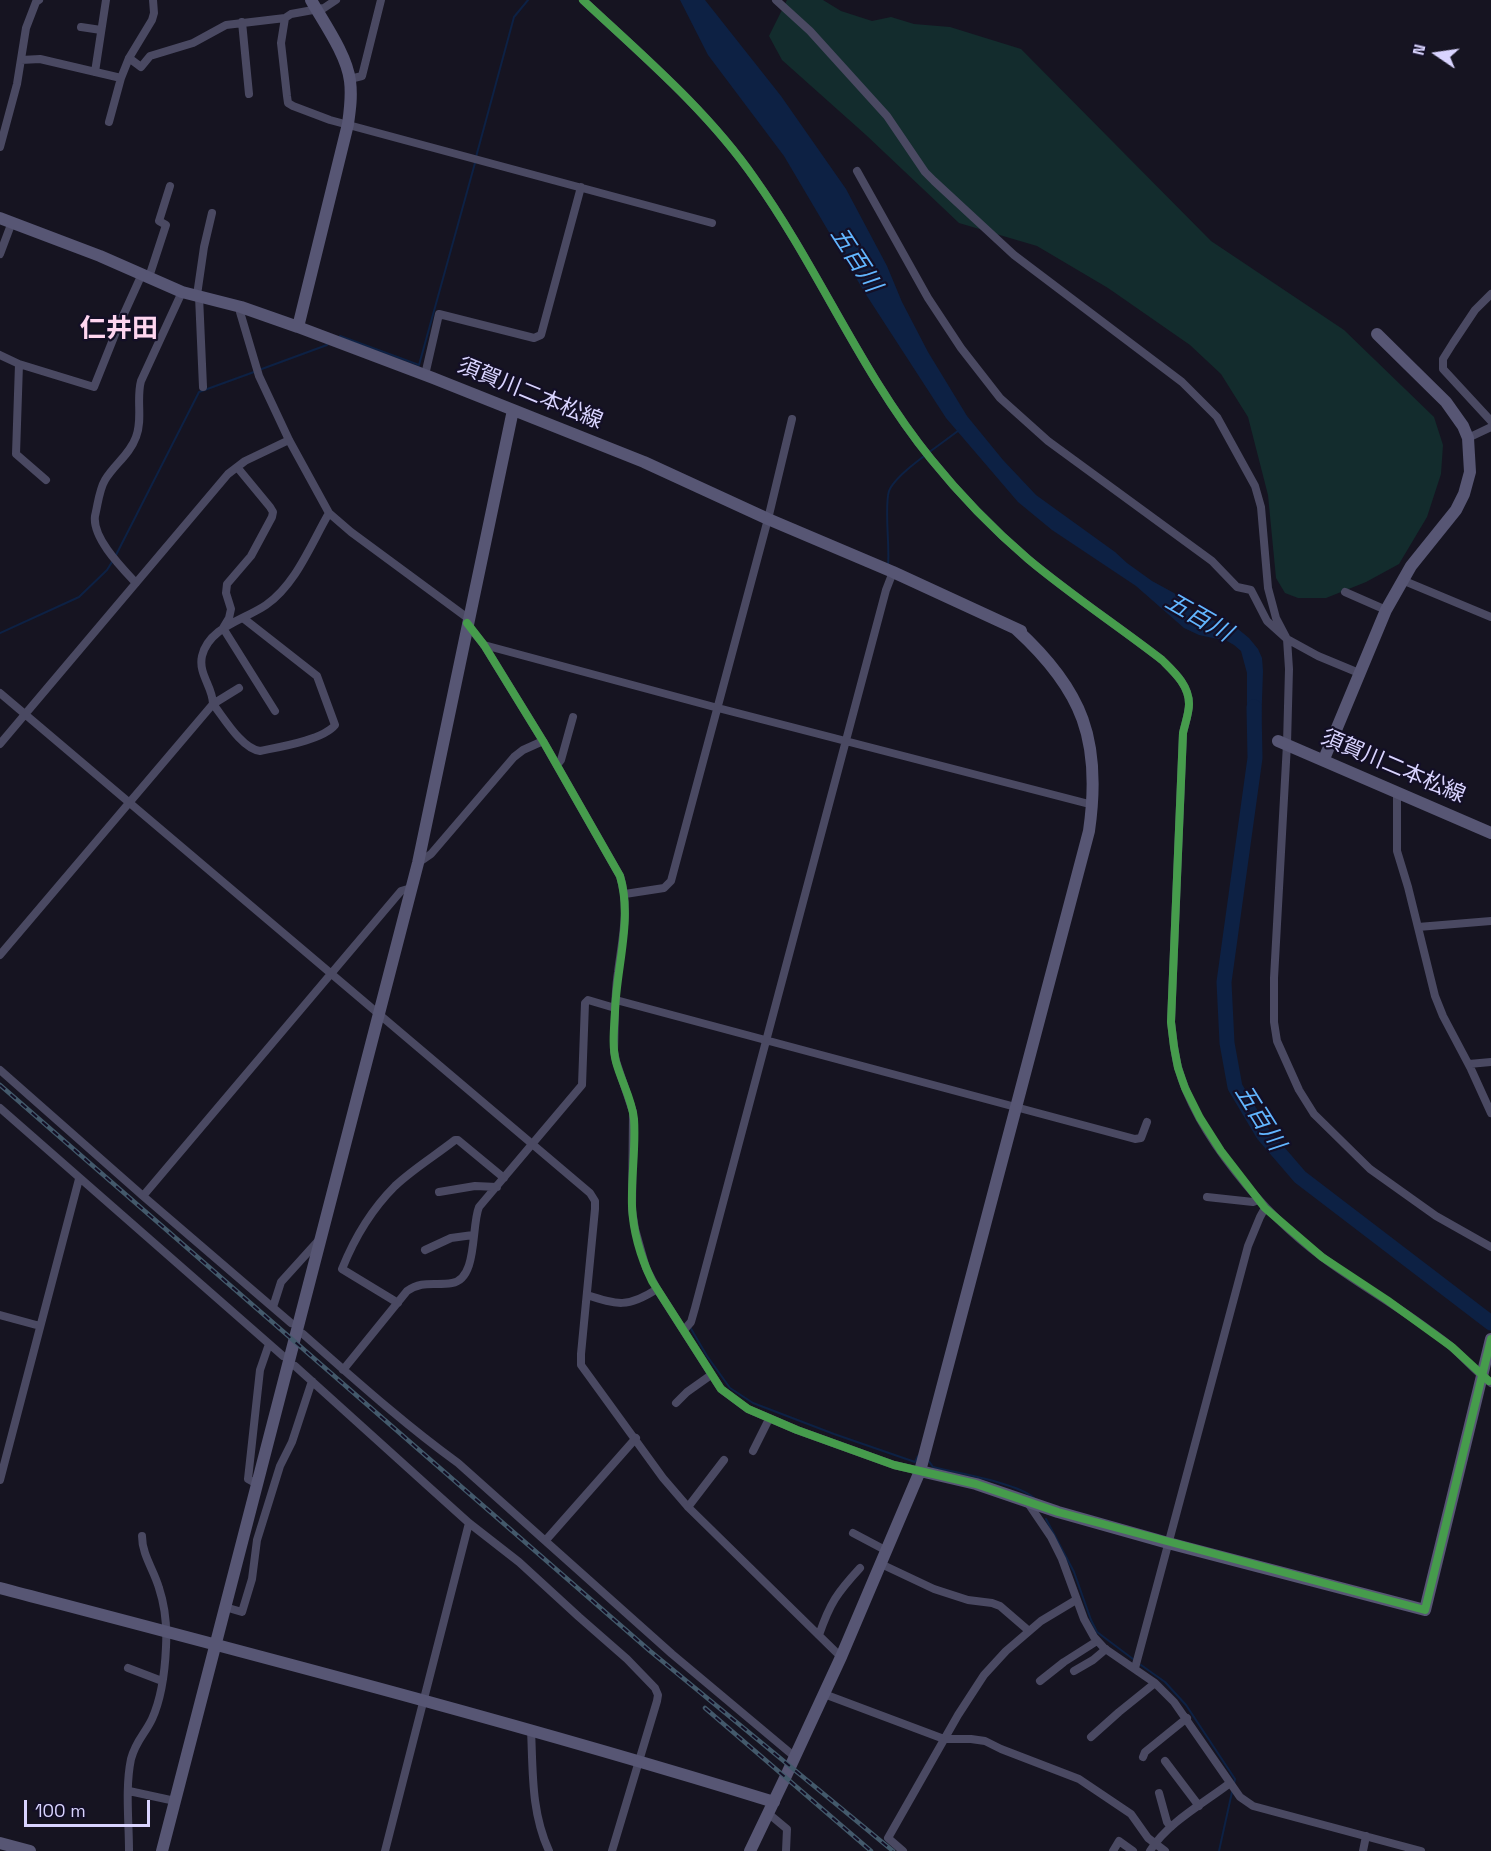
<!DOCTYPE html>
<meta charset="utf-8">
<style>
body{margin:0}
#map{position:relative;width:1491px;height:1851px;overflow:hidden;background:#161421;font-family:"Space Grotesk",sans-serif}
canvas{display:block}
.north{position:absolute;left:1407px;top:24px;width:60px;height:60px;-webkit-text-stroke:4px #130f26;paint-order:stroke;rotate:283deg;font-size:16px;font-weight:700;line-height:24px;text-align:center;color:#d9d4ff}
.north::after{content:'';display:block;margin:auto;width:21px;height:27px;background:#d9d4ff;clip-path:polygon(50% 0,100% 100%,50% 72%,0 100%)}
.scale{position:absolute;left:24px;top:1800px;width:126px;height:27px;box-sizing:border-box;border:3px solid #d9d4ff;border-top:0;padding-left:8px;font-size:18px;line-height:21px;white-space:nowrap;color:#d9d4ff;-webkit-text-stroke:4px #130f26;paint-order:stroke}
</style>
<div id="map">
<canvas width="1491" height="1851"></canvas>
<div class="north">N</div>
<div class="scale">100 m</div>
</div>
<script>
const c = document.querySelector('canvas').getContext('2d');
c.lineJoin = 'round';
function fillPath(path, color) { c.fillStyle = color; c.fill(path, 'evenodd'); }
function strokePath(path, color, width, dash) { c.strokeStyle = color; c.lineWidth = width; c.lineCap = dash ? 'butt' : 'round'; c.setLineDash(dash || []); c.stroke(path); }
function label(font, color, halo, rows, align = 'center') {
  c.font = font + ' "Space Grotesk","Noto Sans JP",sans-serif'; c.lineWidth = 4.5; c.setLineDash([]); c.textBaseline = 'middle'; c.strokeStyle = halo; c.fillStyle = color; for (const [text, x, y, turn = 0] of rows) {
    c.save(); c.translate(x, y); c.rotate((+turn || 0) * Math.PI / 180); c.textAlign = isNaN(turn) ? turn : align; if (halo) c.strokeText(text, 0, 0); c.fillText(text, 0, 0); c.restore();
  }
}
fillPath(new Path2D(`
 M 787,0 L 823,0 L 841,11 L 872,21 L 891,17 L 914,24 L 950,27 L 1021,49 L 1211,241 L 1344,330 L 1434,417 L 1443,445 L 1441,474 L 1427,517 L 1399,564 L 1366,582 L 1326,598 L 1298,598 L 1285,593 L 1276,578 L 1268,495 L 1248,417 L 1221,374 L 1190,345 L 1108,288 L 1037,246 L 959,223 L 866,135 L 782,60 L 769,36 Z`), '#132c2d');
fillPath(new Path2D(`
 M 680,0 L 705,0 L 781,96 L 846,189 L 887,266 L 902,302 L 928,352 L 967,416 L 1003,460 L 1036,495 L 1115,552 L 1127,563 L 1152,581 L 1174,593 L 1195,614 L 1238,629 L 1249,638 L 1258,649 L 1262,658 L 1263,671 L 1261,728 L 1247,722 L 1247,673 L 1241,651 L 1234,645 L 1227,641 L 1199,635 L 1184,628 L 1136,586 L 1052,530 L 1018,502 L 946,418 L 865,293 L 784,156 L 708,55 Z`), '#0d2144');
strokePath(new Path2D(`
 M 476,157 L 514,17 L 528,0
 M 340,336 L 419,365 L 475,163
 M 259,370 L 327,345
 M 115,557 L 199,392 L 254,372
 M 888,565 C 890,547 884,506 889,491 C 896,473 943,443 959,430
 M 0,633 L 79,597 L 107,570 L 112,562
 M 690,1327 L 707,1356 L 730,1388 L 753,1403 L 834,1434 L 915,1462 L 918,1456
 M 928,1460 L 933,1467 C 957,1473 1017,1483 1034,1498
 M 1046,1519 L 1074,1572 L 1091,1620 L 1097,1632 L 1133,1659
 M 1141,1665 L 1165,1682 L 1186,1705 L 1235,1779 L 1234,1784
 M 1219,1851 L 1232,1792`), '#0d2144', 2);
strokePath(new Path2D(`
 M 1254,707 L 1255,758 L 1224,982 L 1227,1043 L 1235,1087 L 1263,1134 L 1300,1177 L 1491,1323`), '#0d2144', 15);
strokePath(new Path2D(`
 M 583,0 C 643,56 708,111 755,179 C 819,269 861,373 931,459 C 960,495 993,529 1028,559 C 1071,595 1118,626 1162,660 C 1174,672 1189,685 1189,704 C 1189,713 1185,724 1183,733 L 1171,1022 C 1173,1037 1174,1052 1178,1067 C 1197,1136 1265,1215 1322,1257 C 1354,1281 1389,1301 1421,1324 C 1432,1332 1444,1340 1454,1349 C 1466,1360 1477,1373 1491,1383
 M 776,0 L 810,31 L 887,116 L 925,172 L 934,181 L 1014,255 L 1182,382 L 1217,417 L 1255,486 L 1261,507 L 1268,588 L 1276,618 L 1287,639 L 1318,656 L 1359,673
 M 285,18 L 281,43 L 287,96 L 288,103 L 293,106 L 330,120 L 712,223
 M 242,22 L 249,94
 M 81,27 L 101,30
 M 129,58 L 141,67 L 150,56 L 193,43 L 226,25 L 285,18 L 291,14 L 324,8 L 336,0
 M 21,60 L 40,59 L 121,78
 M 95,72 L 106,0
 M 350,79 L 362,76 L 381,0
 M 109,122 L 121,78 L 129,58 L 152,20 L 154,13 L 153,0
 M 0,147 L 17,84 L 26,28 L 36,2 L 39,0
 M 857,171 L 928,298 L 961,348 L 1000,398 L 1048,441 L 1212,561 L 1237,587 L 1251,590 L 1267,621 L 1287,639 L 1289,669 L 1287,744 L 1274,978 L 1274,1022 L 1277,1041 L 1299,1090 L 1314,1114 L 1370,1169 L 1436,1216 L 1491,1247
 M 0,254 L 12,222
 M 149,277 L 166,225 L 159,221 L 170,186
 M 1491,294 L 1475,310 L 1453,343 L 1443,359 L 1443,369 L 1491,421
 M 197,295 L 204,247 L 212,213
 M 199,296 L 203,387
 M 241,307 L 240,312 L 259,376 L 289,440 L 329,513 L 351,532 L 469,619
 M 0,355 L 19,364 L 16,454 L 46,480
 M 19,364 L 94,387 L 118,327 L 142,274
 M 425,375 L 439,314 L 534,338 L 541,335 L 581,187
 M 1468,438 L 1491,427
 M 237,467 L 270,507 L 273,512 L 272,517 L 251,556 L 227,584 L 226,593 L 231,609 L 229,618 L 223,628 L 275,711
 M 1402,580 L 1491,617
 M 136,583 C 122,568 92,538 95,516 C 98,504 99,490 105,480 C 114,465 130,454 136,437 C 143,419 136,399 141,381 L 182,292
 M 1345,592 L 1386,610
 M 467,624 L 484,645 L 543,741 L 620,876 C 630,908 622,940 618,972 C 614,998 615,1025 614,1051 L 616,1061 L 633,1112 L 632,1210 L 635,1229 L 646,1268 L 657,1289 L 721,1389 L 748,1409 L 797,1430 L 894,1465 L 920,1471
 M 484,645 L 718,708 L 1093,805
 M 239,688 L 213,704 C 224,718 242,749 260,751 C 279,747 323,740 335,725 L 317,676 L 243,618
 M 0,693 L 590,1193 L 595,1201 L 595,1209 L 581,1354 L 581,1365 L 663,1478 L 688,1507 L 841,1657
 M 0,744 L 228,474 L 245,461 L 289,440
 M 557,765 L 561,760 L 573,717
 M 1397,791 L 1397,851 L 1408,887 L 1435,996 L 1443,1016 L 1471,1069 L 1491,1113
 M 418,863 L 431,854 L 514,757 L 523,750 L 543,741
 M 625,894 L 664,888 L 671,881 L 768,519 L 792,419
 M 1418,927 L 1491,921
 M 0,955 L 213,704 C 213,687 198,674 202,656 C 209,627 244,620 266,605 C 296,584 311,544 329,513
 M 616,1000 L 1135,1139 L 1141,1138 L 1147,1122
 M 1469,1064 L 1491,1062
 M 0,1070 L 143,1196 L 291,1323
 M 0,1108 L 283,1356
 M 439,1192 L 475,1186 L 497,1187
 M 143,1196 L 401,891 L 411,888
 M 1207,1197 L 1253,1202 L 1258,1200
 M 425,1250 L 451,1238 L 473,1235
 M 587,1295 C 617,1305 628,1308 657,1289
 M 398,1303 L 342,1269 C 354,1239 372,1209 395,1186 C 413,1169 436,1155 455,1140 L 458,1140 L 504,1178
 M 273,1307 L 281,1282 L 319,1240
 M 0,1315 L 40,1326
 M 684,1330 L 691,1322 L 695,1308 L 886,590 L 893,572
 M 303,1334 C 353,1378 404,1424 458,1463 L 672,1654 L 795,1757
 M 295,1366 L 429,1487 L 469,1523 L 519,1562 L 579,1617 L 627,1659 L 655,1688 L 658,1695 L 657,1701 L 612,1851
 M 343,1370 L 407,1291 C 423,1280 434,1286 452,1283 C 478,1279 471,1226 479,1207 L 582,1085 L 585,1003 L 588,1000 L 615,1008
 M 676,1403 L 687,1392 L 711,1375
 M 753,1451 L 769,1419
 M 0,1480 L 79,1179
 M 257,1484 L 248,1479 L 260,1370 L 269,1344
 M 1028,1503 L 1051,1537 L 1062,1559 L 1084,1619 L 1094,1637 L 1104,1648 L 1155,1683 L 1174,1702 L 1240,1797 L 1253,1806 L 1421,1851
 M 688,1507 L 724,1460
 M 853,1533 L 887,1551
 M 546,1540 L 636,1438
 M 881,1564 L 934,1589 L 968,1600 L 992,1603 L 1000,1606 L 1029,1631
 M 225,1607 L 242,1612 L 252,1579 L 257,1540 L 280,1466 L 292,1442 L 312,1381
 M 819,1635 C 830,1603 837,1593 860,1568
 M 128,1668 L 162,1681
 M 1135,1668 L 1248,1246 L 1260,1217 L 1265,1208
 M 1074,1671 L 1093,1660 L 1106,1649
 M 1040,1681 L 1064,1662 L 1097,1641
 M 824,1694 L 944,1739 L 971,1739 L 985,1741 L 1001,1749 L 1079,1779 L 1131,1814 L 1148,1838 L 1165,1851
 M 531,1729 C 533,1772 531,1812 549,1851
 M 1091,1737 L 1119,1712 L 1155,1683
 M 1143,1757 L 1145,1752 L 1187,1718
 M 1165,1761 L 1199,1806
 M 129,1791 L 175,1801
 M 1159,1793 L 1167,1822 L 1171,1827
 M 769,1814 L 787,1829 L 786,1851
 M 129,1851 C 129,1821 125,1788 131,1759 C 136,1740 145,1734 152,1719 C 162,1697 165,1670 166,1647 C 167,1628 165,1606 159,1588 C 154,1570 142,1555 142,1536
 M 385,1851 L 469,1523
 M 903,1851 L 888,1838 L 958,1715 L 984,1675 L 1006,1651 L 1041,1621 L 1076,1600
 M 1113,1851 L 1119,1841 L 1133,1851
 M 1150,1851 C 1167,1823 1204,1803 1230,1783
 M 1363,1851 L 1366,1836`), '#4a4962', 8);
strokePath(new Path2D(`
 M 0,218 L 100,256 L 182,292 L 241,307 L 298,327 L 433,378 L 644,462 L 768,519 L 893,572 L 1021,631
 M 298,327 L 348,124 C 350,110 352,96 350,81 C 347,55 324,23 311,0
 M 1278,741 L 1491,833
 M 1324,759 L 1386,610 L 1411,566 L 1456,510 L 1464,494 L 1470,472 L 1468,438 L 1463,426 L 1446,402 L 1377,334
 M 920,1471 L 976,1484 L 1058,1512 L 1168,1543 L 1425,1610 L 1491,1339
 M 0,1588 C 259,1656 518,1723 774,1802
 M 0,1843 L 30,1851
 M 162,1851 L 418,863 L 513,410
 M 750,1851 L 785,1778 L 841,1657 L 920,1471 L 1089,831 C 1102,741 1083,690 1016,629`), '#575674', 12);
const rail = new Path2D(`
 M 0,1085 L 650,1651 L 893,1851
 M 705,1708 L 871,1851`);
strokePath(rail, '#43596b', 4.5);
strokePath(rail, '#130f26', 2, [7]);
strokePath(new Path2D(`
 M 583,0 C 643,56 708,111 755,179 C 819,269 861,373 931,459 C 960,495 993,529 1028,559 C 1071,595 1118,626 1162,660 C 1174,672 1189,685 1189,704 C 1189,713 1185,724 1183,733 L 1171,1022 L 1174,1047 L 1178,1068 L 1185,1088 L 1200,1118 L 1221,1151 L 1265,1208 L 1322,1257 L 1387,1300 L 1452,1347 L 1489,1381
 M 467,623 L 484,645 L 543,741 L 620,876 C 633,919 616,969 615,1012 C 614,1029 612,1047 616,1062 C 621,1081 632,1099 634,1119 C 636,1148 631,1177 632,1206 C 633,1231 641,1258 652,1281 L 721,1389 L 748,1409 L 797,1430 L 894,1465 L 976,1484 L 1058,1512 L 1425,1610 L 1491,1339`), '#469c4c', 8);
label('22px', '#d9d4ff', '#130f26', [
 ["須賀川二本松線",530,394,22],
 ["須賀川二本松線",1393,767,23]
]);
label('italic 24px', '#62b6ff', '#130f26', [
 ["五百川",855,260,57],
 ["五百川",1198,618,30],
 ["五百川",1259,1118,58]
]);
label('bold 26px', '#ffd6f0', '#130f26', [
 ["仁井田",119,330]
]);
</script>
